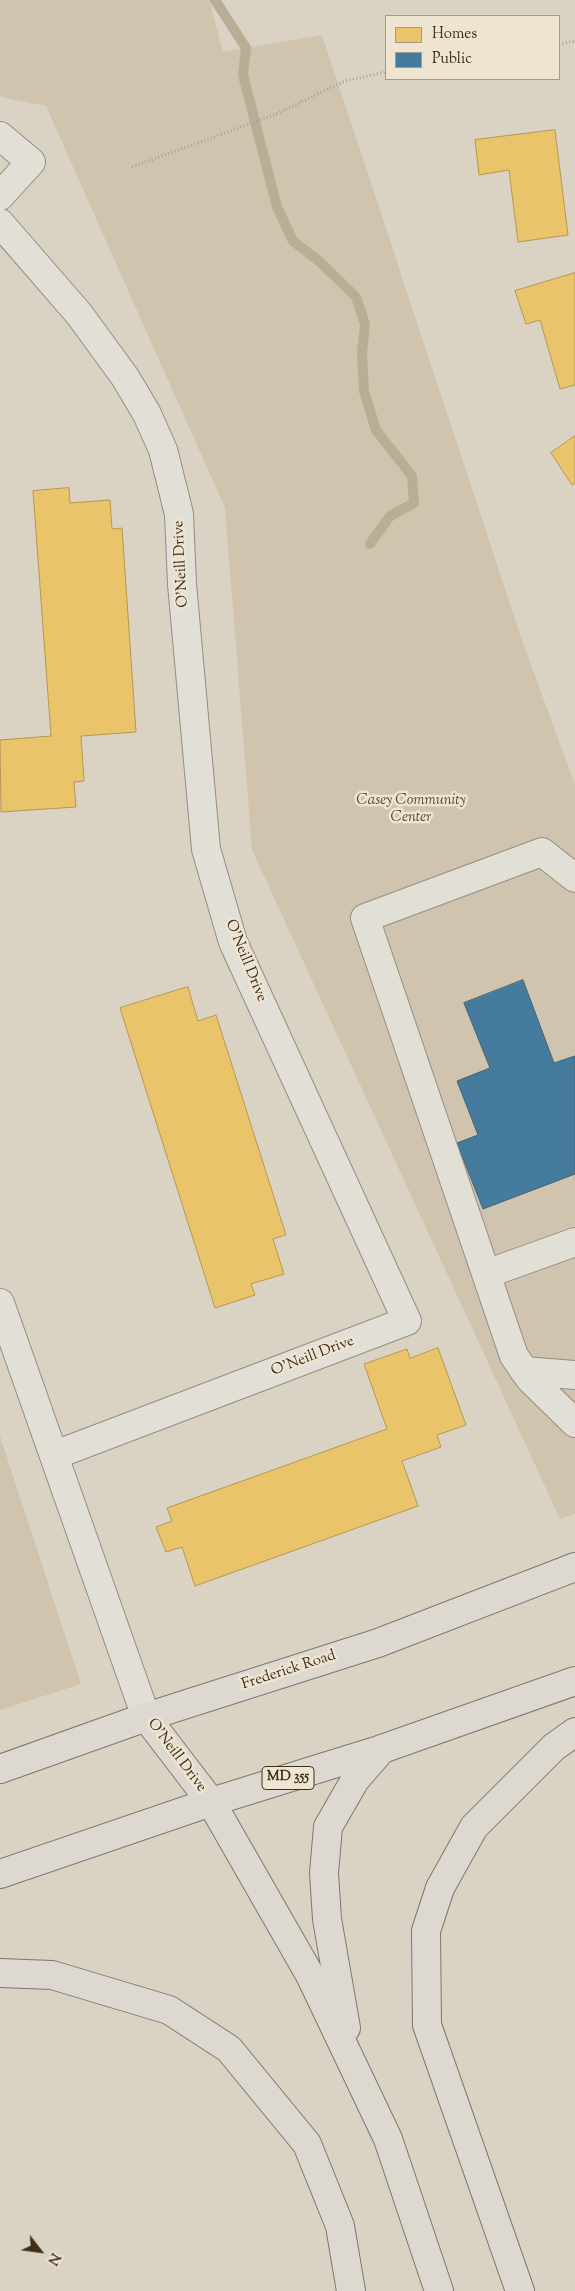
<!DOCTYPE html>
<style>
body{margin:0}
#map{position:relative;width:575px;height:2291px;overflow:hidden;background:#dad2c3;font-family:"Sorts Mill Goudy",serif}
canvas{display:block}
.legend{position:absolute;left:385px;top:15px;width:175px;height:65px;box-sizing:border-box;background:#ede4d2;border:1px solid #a79b88;margin:0;padding:6px 9px;list-style:none;font-size:15px;color:#3f2e18}
.legend li{display:flex;align-items:center;gap:10px;height:25px}
.legend b{width:25px;border:1px solid #a79b88}
.north{position:absolute;left:15px;top:2226px;width:50px;height:50px;-webkit-text-stroke:4px #ede4d2;paint-order:stroke;rotate:120deg;font-size:14px;font-weight:700;line-height:20px;text-align:center;color:#3f2e18}
.north::after{content:'';display:block;margin:auto;width:18px;height:22px;background:#3f2e18;clip-path:polygon(50% 0,100% 100%,50% 72%,0 100%)}
</style>
<div id="map">
<canvas width="575" height="2291"></canvas>
<ul class="legend">
<li><b style="height:14px;background:#e9c46a"></b>Homes</li>
<li><b style="height:14px;background:#457b9d"></b>Public</li>
</ul>
<div class="north">N</div>
</div>
<script>
const c = document.querySelector('canvas').getContext('2d');
c.lineJoin = 'round';
function fillPath(path, color) { c.fillStyle = color; c.fill(path, 'evenodd'); }
function strokePath(path, color, width, dash) { c.strokeStyle = color; c.lineWidth = width; c.lineCap = dash ? 'butt' : 'round'; c.setLineDash(dash || []); c.stroke(path); }
function label(font, color, halo, rows, align = 'center') {
  c.font = font + ' "Sorts Mill Goudy",serif'; c.lineWidth = 5; c.setLineDash([]); c.textBaseline = 'middle'; c.strokeStyle = halo; c.fillStyle = color; for (const [text, x, y, turn = 0] of rows) {
    c.save(); c.translate(x, y); c.rotate((+turn || 0) * Math.PI / 180); c.textAlign = isNaN(turn) ? turn : align; if (halo) c.strokeText(text, 0, 0); c.fillText(text, 0, 0); c.restore();
  }
}
fillPath(new Path2D(`
 M 0,0 L 211,0 L 212,11 L 223,52 L 322,35 L 523,643 L 575,785 L 575,1514 L 560,1519 L 252,850 L 225,508 L 46,106 L 0,97 Z
 M 0,1436 L 81,1684 L 0,1710 Z`), '#d0c4af');
const homes = new Path2D(`
 M 555,130 L 568,235 L 518,242 L 509,170 L 479,175 L 475,140 Z
 M 575,273 L 575,385 L 560,389 L 540,320 L 526,324 L 515,291 Z
 M 575,436 L 575,483 L 572,485 L 551,453 Z
 M 69,488 L 70,503 L 110,500 L 112,529 L 122,528 L 136,732 L 81,736 L 84,781 L 74,782 L 76,807 L 1,812 L 0,740 L 51,736 L 33,491 Z
 M 188,987 L 198,1021 L 216,1015 L 286,1235 L 273,1239 L 284,1274 L 251,1284 L 255,1295 L 215,1308 L 120,1008 Z
 M 438,1348 L 466,1425 L 437,1435 L 441,1447 L 402,1461 L 418,1506 L 195,1586 L 182,1547 L 166,1552 L 156,1527 L 172,1521 L 167,1508 L 387,1429 L 364,1364 L 407,1349 L 410,1358 Z`);
fillPath(homes, '#e9c46a');
strokePath(homes, '#b69751', 1);
const public = new Path2D(`
 M 523,980 L 554,1063 L 575,1056 L 575,1174 L 483,1209 L 457,1143 L 478,1135 L 457,1081 L 490,1068 L 464,1003 Z`);
fillPath(public, '#457b9d');
strokePath(public, '#436475', 1);
strokePath(new Path2D(`
 M 215,0 L 246,48 L 243,75 L 277,207 L 293,241 L 320,262 L 356,297 L 365,324 L 362,353 L 364,391 L 376,430 L 412,476 L 414,503 L 390,516 L 370,544`), '#b9ad96', 10);
const minor = new Path2D(`
 M 0,136 L 31,162 L 0,196
 M 0,223 L 79,314 L 125,377 L 147,414 L 163,450 L 179,514 L 182,584 L 206,849 L 233,942 L 407,1321 L 55,1455
 M 575,878 L 542,852 L 365,918 L 514,1356 L 530,1379 L 575,1423
 M 486,1274 L 575,1242
 M 0,1303 L 146,1717
 M 524,1371 L 575,1375`);
const major = new Path2D(`
 M 146,1717 L 211,1802
 M 0,1769 L 146,1717 L 378,1643 L 575,1567
 M 0,1874 L 211,1802 L 382,1749 L 575,1681`);
const highway = new Path2D(`
 M 211,1802 L 310,1975 L 388,2139 L 439,2291
 M 0,1973 L 52,1975 L 169,2010 L 229,2049 L 307,2144 L 340,2226 L 351,2291
 M 346,2028 L 327,1919 L 324,1873 L 328,1827 L 355,1780 L 382,1749
 M 520,2291 L 427,2025 L 426,1931 L 440,1888 L 474,1827 L 554,1747 L 575,1732`);
strokePath(minor, '#948d82', 30);
strokePath(major, '#7e776c', 30);
strokePath(highway, '#7e776c', 30);
strokePath(new Path2D(`
 M 559,44 L 575,41
 M 132,167 L 274,115 L 345,81 L 386,72`), '#a6a299', 3, [1, 2.5]);
strokePath(minor, '#e2dfd7', 28);
strokePath(major, '#ddd9d1', 28);
strokePath(highway, '#ddd9d1', 28);
for (const [x, y, w] of [
 [288,1778,52]
]) { const box = new Path2D(); box.roundRect(x - w / 2, y - 11.5, w, 23, 4); c.fillStyle = '#ede4d2'; c.fill(box); strokePath(box, '#3f2e18', 1); }
label('bold 14px', '#3f2e18', null, [
 ["MD 355",288,1778]
]);
label('15px', '#3f2e18', '#ede4d2', [
 ["O'Neill Drive",182,564,-93],
 ["O'Neill Drive",245,961,68],
 ["O'Neill Drive",313,1357,-21],
 ["Frederick Road",289,1671,-18],
 ["O'Neill Drive",176,1756,53]
]);
label('italic 15px', '#5a4a33', '#ede4d2', [
 ["Casey Community",411,801],
 ["Center",411,818]
]);
</script>
